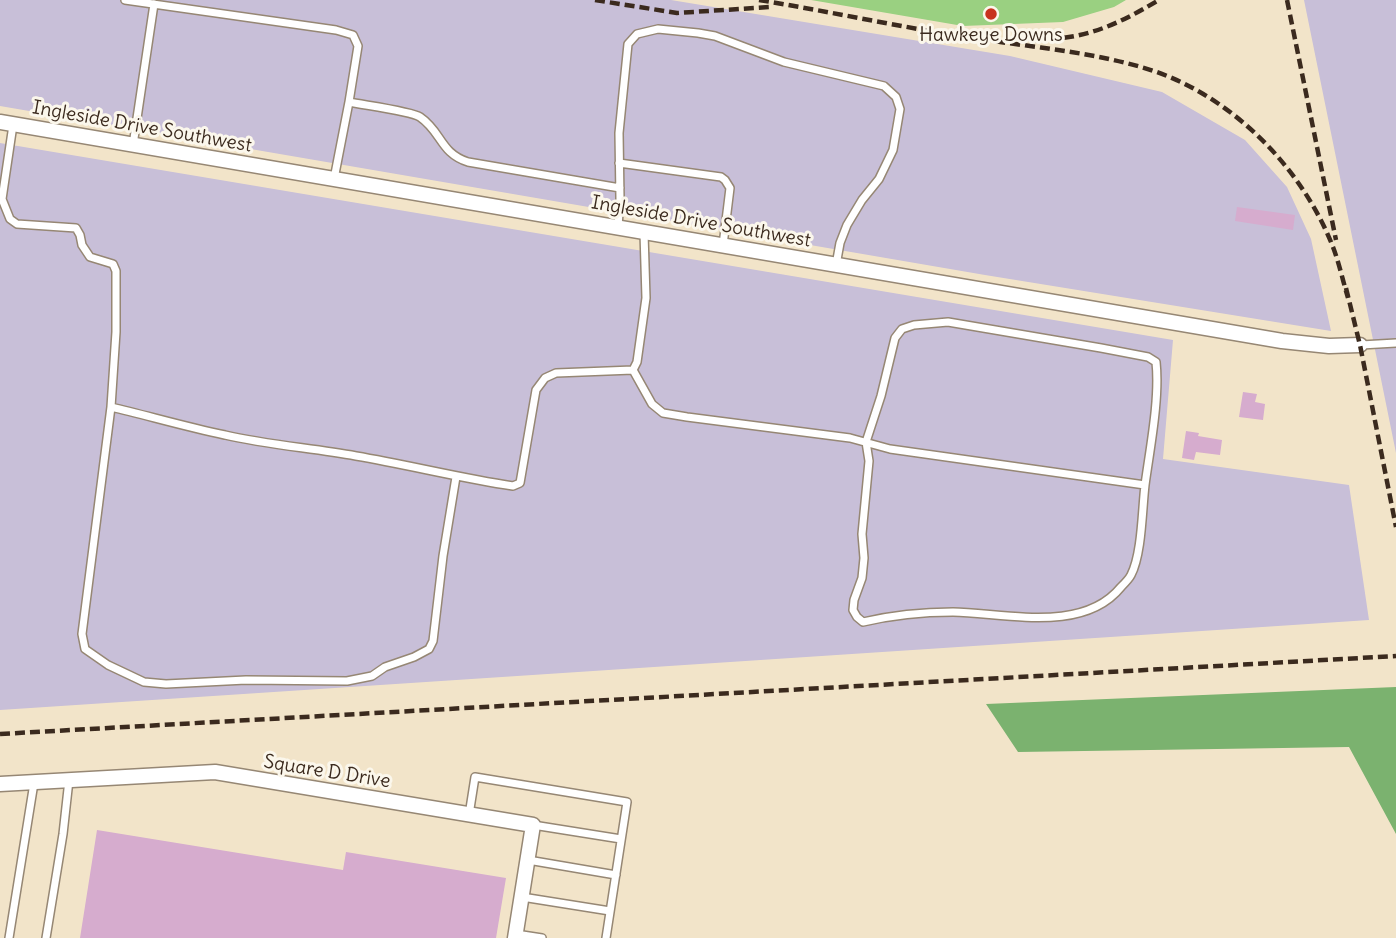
<!DOCTYPE html>
<style>
body{margin:0}
canvas{display:block;background:#f2e4c9}
</style>
<canvas width="1396" height="938"></canvas>
<script>
const c = document.querySelector('canvas').getContext('2d');
c.lineJoin = 'round';
function fillPath(path, color) { c.fillStyle = color; c.fill(path, 'evenodd'); }
function strokePath(path, color, width, dash) { c.strokeStyle = color; c.lineWidth = width; c.lineCap = dash ? 'butt' : 'round'; c.setLineDash(dash || []); c.stroke(path); }
function label(font, color, halo, rows, align = 'center') {
  c.font = font + ' Delius,sans-serif'; c.lineWidth = 6; c.setLineDash([]); c.textBaseline = 'middle'; c.strokeStyle = halo; c.fillStyle = color; for (const [text, x, y, turn = 0] of rows) {
    c.save(); c.translate(x, y); c.rotate((+turn || 0) * Math.PI / 180); c.textAlign = isNaN(turn) ? turn : align; if (halo) c.strokeText(text, 0, 0); c.fillText(text, 0, 0); c.restore();
  }
}
fillPath(new Path2D(`
 M 0,0 L 671,0 L 1010,56 L 1162,92 L 1245,140 L 1287,187 L 1311,239 L 1331,331 L 985,275 L 0,106 Z
 M 1304,0 L 1396,0 L 1396,453 Z
 M 0,143 L 1173,340 L 1163,459 L 1349,485 L 1369,620 L 0,710 Z`), '#c8bfd8');
fillPath(new Path2D(`
 M 811,0 L 1126,0 L 1114,7 L 1063,22 L 963,26 Z`), '#9ad081');
fillPath(new Path2D(`
 M 1396,687 L 1396,834 L 1349,747 L 1018,752 L 986,704 Z`), '#7bb26f');
fillPath(new Path2D(`
 M 1237,207 L 1295,215 L 1293,230 L 1235,221 Z
 M 1243,392 L 1257,394 L 1255,402 L 1265,404 L 1263,420 L 1239,417 Z
 M 1186,431 L 1199,433 L 1198,436 L 1222,440 L 1220,455 L 1196,452 L 1194,460 L 1182,458 Z
 M 97,830 L 343,870 L 346,852 L 506,878 L 496,938 L 80,938 Z`), '#d6acce');
const service = new Path2D(`
 M 125,0 L 336,30 L 353,35 L 358,46 L 349,102
 M 13,125 L 2,199 L 10,219 L 17,224 L 76,228 L 80,235 L 82,245 L 90,257 L 113,264 L 116,271 L 116,332 L 111,407 L 82,634 L 85,649 L 108,665 L 144,682 L 166,684 L 246,680 L 347,681 L 372,676 L 385,667 L 414,657 L 429,649 L 433,641 L 443,556 L 456,477
 M 133,145 L 154,4
 M 619,163 L 721,177 L 725,180 L 730,188 L 723,245
 M 334,179 L 349,102 C 363,105 411,111 420,117 C 442,132 440,153 468,162 L 620,188
 M 618,227 L 620,199 L 619,133 L 628,44 L 637,34 L 658,29 L 698,33 L 715,36 L 784,62 L 884,86 L 896,97 L 900,109 L 893,150 L 879,179 L 862,200 L 847,225 L 840,243 L 836,265
 M 1361,345 L 1396,343
 M 633,370 L 652,404 L 663,413 L 687,417 L 850,438 L 890,449 L 1145,485 C 1142,510 1142,554 1131,575 C 1129,579 1124,584 1121,587 C 1083,634 1005,613 953,612 C 923,612 893,615 863,622 L 857,617 L 853,610 L 854,600 L 862,578 L 864,558 L 862,534 L 869,461 L 866,442 L 881,396 L 895,338 L 902,329 L 914,325 L 948,322 L 1101,348 L 1148,357 L 1156,362 C 1160,398 1150,448 1145,485
 M 633,370 L 637,362 L 646,298 L 644,233
 M 111,407 C 149,416 186,427 225,435 C 268,445 312,448 356,456 C 409,465 460,478 513,486 L 520,483 L 536,390 L 545,378 L 556,373 L 633,370
 M 469,815 L 475,777 L 627,802 L 606,938
 M 533,825 L 621,839
 M 528,860 L 616,875
 M 522,897 L 610,911
 M 516,934 L 542,938
 M 9,938 L 34,783
 M 46,938 L 63,834 L 69,780`);
const minor = new Path2D(`
 M 0,122 L 1282,341 L 1329,346 L 1360,345
 M 0,784 L 215,772 L 533,825 L 515,938`);
strokePath(service, '#968774', 10);
strokePath(minor, '#968774', 17);
strokePath(service, '#fff', 7);
strokePath(minor, '#fff', 14);
strokePath(new Path2D(`
 M 595,0 L 677,13 L 770,7
 M 759,0 C 832,12 905,28 979,39 C 1033,47 1089,52 1141,67 C 1227,91 1301,165 1333,247 C 1339,263 1343,281 1348,298
 M 1287,0 L 1336,240
 M 1034,40 C 1086,39 1115,26 1159,0
 M 1346,288 L 1360,345 L 1396,527
 M 0,734 L 1396,656`), '#3b2a1e', 4.5, [10, 5]);
for (const [x, y, r, color] of [
 [991,14,7,"#c8321e"]
]) { const dot = new Path2D(); dot.arc(x, y, r, 0, 2 * Math.PI); c.fillStyle = color; c.fill(dot); strokePath(dot, '#fbf7ec', 2.5); }
label('19px', '#3b2a1e', '#fbf7ec', [
 ["Hawkeye Downs",991,36]
]);
label('19px', '#3b2a1e', '#fbf7ec', [
 ["Ingleside Drive Southwest",142,127,10],
 ["Ingleside Drive Southwest",701,222,10],
 ["Square D Drive",327,772,9]
]);
</script>
